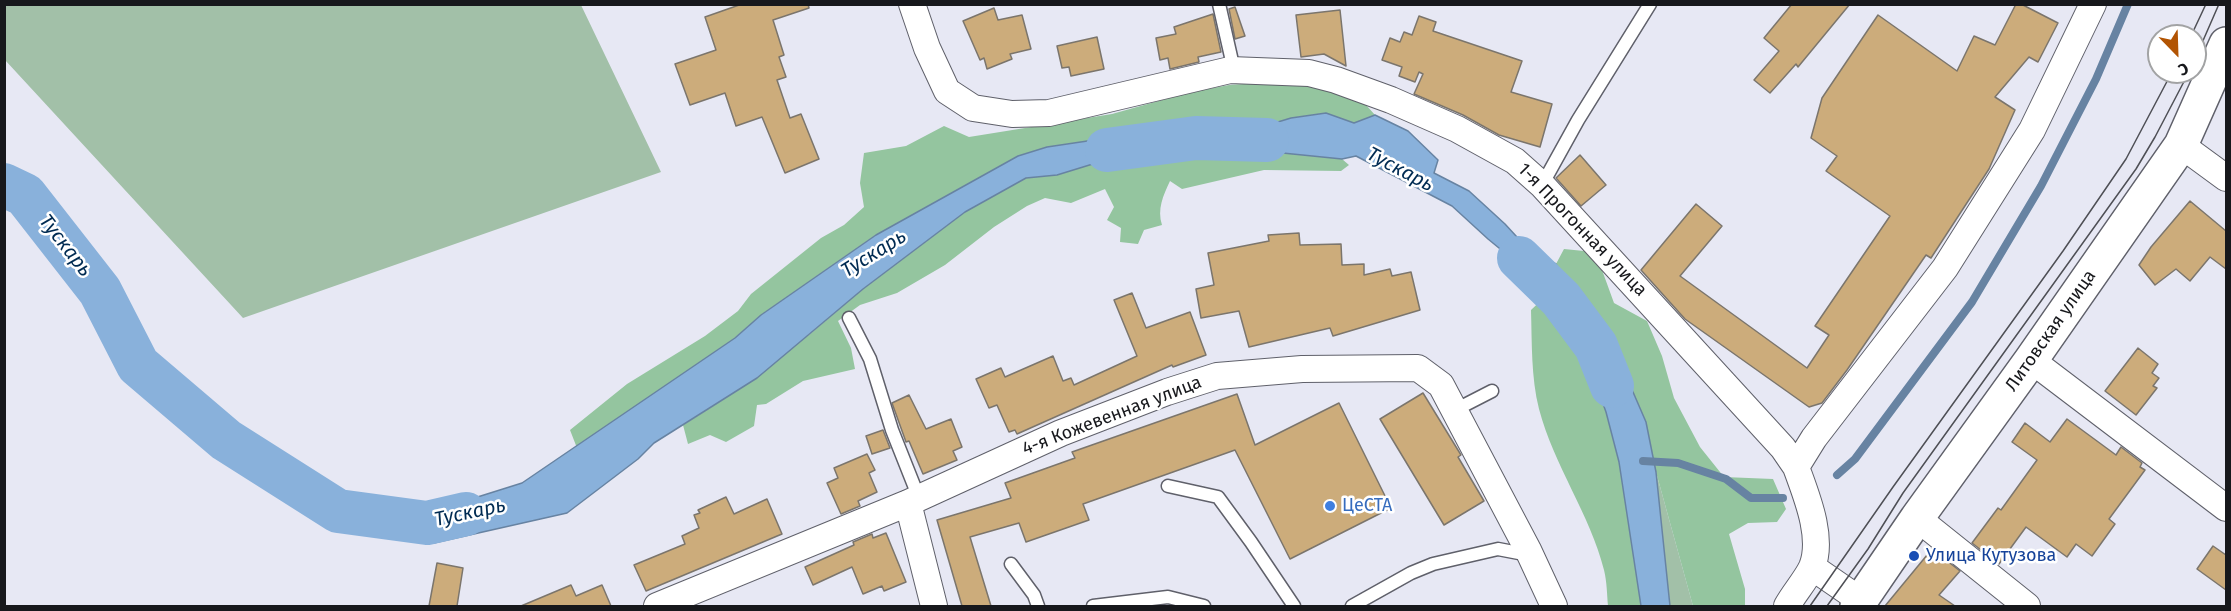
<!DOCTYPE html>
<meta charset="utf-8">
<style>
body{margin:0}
#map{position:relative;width:2231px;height:611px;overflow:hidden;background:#e7e8f4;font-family:"Fira Sans",sans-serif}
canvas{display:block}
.frame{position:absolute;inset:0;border:6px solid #17181c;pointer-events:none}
.north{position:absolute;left:2147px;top:24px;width:60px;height:60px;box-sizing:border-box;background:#fff;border:2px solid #a2a3a4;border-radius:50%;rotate:157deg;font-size:16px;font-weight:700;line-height:24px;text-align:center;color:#17181c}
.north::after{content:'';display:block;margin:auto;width:21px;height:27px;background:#b25403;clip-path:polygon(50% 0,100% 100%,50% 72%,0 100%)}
</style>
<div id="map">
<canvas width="2231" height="611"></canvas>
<div class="frame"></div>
<div class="north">С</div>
</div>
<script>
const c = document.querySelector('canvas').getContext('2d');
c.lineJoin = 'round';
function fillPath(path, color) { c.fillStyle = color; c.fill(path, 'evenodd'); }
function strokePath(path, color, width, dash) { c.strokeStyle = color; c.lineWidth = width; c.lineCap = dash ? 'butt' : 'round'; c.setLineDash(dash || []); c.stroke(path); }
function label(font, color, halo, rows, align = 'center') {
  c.font = font + ' "Fira Sans",sans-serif'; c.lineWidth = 5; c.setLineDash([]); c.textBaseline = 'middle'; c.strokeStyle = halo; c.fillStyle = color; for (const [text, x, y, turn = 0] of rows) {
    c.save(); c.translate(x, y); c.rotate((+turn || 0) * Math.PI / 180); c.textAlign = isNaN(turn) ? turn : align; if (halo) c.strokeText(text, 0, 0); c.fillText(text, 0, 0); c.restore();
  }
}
fillPath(new Path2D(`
 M 5,4 L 581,5 L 661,172 L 243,318 L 5,60 Z
 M 1656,472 L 1693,606 L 1670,606 Z`), '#a2c0a8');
fillPath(new Path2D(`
 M 1271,82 L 1323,87 L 1358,96 L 1375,115 L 1354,123 L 1325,113 L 1291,118 L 1258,128 L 1182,119 L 1121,136 L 1047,147 L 1018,156 L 876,235 L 761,315 L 735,338 L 577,448 L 570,430 L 627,384 L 705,336 L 738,311 L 751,294 L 821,238 L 844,225 L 864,207 L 860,183 L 864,153 L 906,146 L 944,126 L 969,137 L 1112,114 L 1187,93 L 1229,85 Z
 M 1196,138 L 1207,138 L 1243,149 L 1342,159 L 1349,165 L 1341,171 L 1264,170 L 1182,189 L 1170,181 C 1163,196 1157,209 1162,225 L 1144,230 L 1138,244 L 1120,242 L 1121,228 L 1107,220 L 1114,207 L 1105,189 L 1071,203 L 1045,198 L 1027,206 L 994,227 L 945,265 L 897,293 L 860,305 L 838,321 L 851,348 L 855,369 L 803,381 L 766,404 L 757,405 L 754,426 L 726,442 L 710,435 L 688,444 L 683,425 L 724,399 L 810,334 L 863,289 L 965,212 L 1026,178 L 1057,175 L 1161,143 Z
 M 1564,249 L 1584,251 L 1602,270 L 1614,303 L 1647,321 L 1662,356 L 1674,398 L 1700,447 L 1724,477 L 1773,479 L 1786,509 L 1777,522 L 1748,523 L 1729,534 L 1745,589 L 1745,606 L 1693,606 L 1656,472 L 1646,422 L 1604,325 L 1563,279 L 1556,264 Z
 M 1551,291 L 1561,299 L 1596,346 L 1595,382 L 1606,412 L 1619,462 L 1641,606 L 1608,606 C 1607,595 1607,582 1604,570 C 1590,514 1554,466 1539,409 C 1531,377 1532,343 1531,310 Z`), '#94c59f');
const water = new Path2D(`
 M 1326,113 L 1354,123 L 1375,115 L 1408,131 L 1438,160 L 1434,173 L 1469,191 L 1505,224 L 1528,249 L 1556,264 L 1564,279 L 1604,325 L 1646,422 L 1656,472 L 1670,606 L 1641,606 L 1619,462 L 1606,412 L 1595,382 L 1596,346 L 1561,299 L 1488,239 L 1452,206 L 1356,156 L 1342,159 L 1243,149 L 1207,138 L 1196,138 L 1161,143 L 1057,175 L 1026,178 L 965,212 L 863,289 L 757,378 L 654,443 L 638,459 L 567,513 L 434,543 L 357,534 L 332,520 L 310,504 L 304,490 L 289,480 L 265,485 L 234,463 L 252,445 L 300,480 L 357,514 L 409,521 L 433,511 L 522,483 L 735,338 L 761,315 L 876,235 L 1018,156 L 1047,147 L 1121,136 L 1182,119 L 1258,128 L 1291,118 Z`);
fillPath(water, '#89b1db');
strokePath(water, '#6783a2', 1.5);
strokePath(new Path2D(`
 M 1643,461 L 1678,463 L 1726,479 L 1751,498 L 1783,498
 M 1837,475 L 1855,459 L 1972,302 L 2041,186 L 2096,79 L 2128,4`), '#6783a2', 8);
strokePath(new Path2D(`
 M 1107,150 L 1196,138 L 1267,140
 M 4,185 L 25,195 L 100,291 L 138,365 L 226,440 L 338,511 L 427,523 L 466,514
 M 1519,258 L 1561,299 L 1596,346 L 1612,386`), '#89b1db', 44);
const building = new Path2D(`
 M 742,4 L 808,4 L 809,8 L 773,20 L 784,55 L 779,57 L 786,77 L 777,80 L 790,118 L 801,114 L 819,159 L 785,173 L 762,117 L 736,126 L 725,93 L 690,105 L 675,64 L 716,50 L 705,17 Z
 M 1792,4 L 1850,4 L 1798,67 L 1796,64 L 1770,93 L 1754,80 L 1779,51 L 1764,38 Z
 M 2016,4 L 2021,4 L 2058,23 L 2038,62 L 2029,57 L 1995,97 L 2015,110 L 1989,169 L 1931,258 L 1926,255 L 1847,370 L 1822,403 L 1809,407 L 1685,319 L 1641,270 L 1696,204 L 1722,226 L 1680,276 L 1807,368 L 1829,335 L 1815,326 L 1890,216 L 1826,171 L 1837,156 L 1811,138 L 1822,98 L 1878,15 L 1957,71 L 1974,36 L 1995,45 Z
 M 1235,7 L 1245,36 L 1235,39 L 1229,9 Z
 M 994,8 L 998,20 L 1022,15 L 1031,49 L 1010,54 L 1012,59 L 987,69 L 984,58 L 980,60 L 963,21 Z
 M 1340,10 L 1346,66 L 1324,54 L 1301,57 L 1296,15 Z
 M 1213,14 L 1221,52 L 1198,57 L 1199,62 L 1170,69 L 1168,58 L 1160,60 L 1156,38 L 1176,34 L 1174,27 Z
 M 1419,16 L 1436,22 L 1433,31 L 1522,61 L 1511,92 L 1552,104 L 1540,147 L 1499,135 L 1463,115 L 1414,94 L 1423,74 L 1419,72 L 1415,82 L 1399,76 L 1402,67 L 1382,60 L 1390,38 L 1400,42 L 1404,32 L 1412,35 Z
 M 1097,37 L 1104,69 L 1071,76 L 1069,67 L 1062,68 L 1057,46 Z
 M 1580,155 L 1606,185 L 1581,206 L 1556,178 Z
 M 2190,201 L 2226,231 L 2226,269 L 2210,257 L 2190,281 L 2176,269 L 2155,285 L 2139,265 L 2151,247 Z
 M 1299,233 L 1300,245 L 1341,244 L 1342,265 L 1364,264 L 1364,275 L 1390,269 L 1392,276 L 1411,272 L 1420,310 L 1333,336 L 1330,328 L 1249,347 L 1239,311 L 1201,318 L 1196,289 L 1214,285 L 1208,253 L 1269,241 L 1268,235 Z
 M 1132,293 L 1146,328 L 1190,312 L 1206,355 L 1173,367 L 1172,365 L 1017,434 L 1015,430 L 1009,432 L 997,405 L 989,408 L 976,379 L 1001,368 L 1005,377 L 1053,356 L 1063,381 L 1071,378 L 1074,385 L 1137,356 L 1114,300 Z
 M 2138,348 L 2158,364 L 2152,373 L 2159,378 L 2153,386 L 2157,388 L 2136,415 L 2105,391 Z
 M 1423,393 L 1461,455 L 1458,457 L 1484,501 L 1444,525 L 1380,419 Z
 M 1237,394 L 1255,445 L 1339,403 L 1391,508 L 1290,559 L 1235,450 L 1083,504 L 1089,520 L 1026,542 L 1019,523 L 970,537 L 991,606 L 962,606 L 937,520 L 1011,498 L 1005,483 L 1075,458 L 1072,452 Z
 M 909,395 L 926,429 L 951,419 L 962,447 L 953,451 L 957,460 L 923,474 L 909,441 L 906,442 L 892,403 Z
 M 2067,419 L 2116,455 L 2121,447 L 2142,463 L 2140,467 L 2145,470 L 2109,519 L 2115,524 L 2092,556 L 2076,544 L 2067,557 L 2026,527 L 1999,564 L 1972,543 L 1998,508 L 2001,510 L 2037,460 L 2012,442 L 2025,423 L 2050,442 Z
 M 883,430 L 890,448 L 872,454 L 866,436 Z
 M 867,454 L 875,470 L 869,473 L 877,492 L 858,501 L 860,506 L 841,514 L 827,483 L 838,478 L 834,468 Z
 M 726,497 L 734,514 L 767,499 L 782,534 L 646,591 L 634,565 L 685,544 L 682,536 L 699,528 L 694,515 L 700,513 L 698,510 Z
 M 886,533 L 906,582 L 884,591 L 882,586 L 863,594 L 852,567 L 813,585 L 805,567 L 854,545 L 853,542 L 872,534 L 873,538 Z
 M 2213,546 L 2226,555 L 2226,590 L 2197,569 Z
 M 1932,549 L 1960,571 L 1939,595 L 1955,606 L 1885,606 Z
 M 437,563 L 463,568 L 457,606 L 429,606 Z
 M 571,585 L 576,596 L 602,585 L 611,606 L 521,606 Z`);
fillPath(building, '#ccac7b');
strokePath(building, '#7b756c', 1.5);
const lane = new Path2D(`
 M 1219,4 L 1234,70
 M 1542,185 L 1578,120 L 1650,4
 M 849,318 L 870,359 L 892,430 L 919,498
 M 1455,410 L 1492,391
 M 1168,486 L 1218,497 L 1251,542 L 1294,606
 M 1011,564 L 1034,595 L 1038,606
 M 1093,606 L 1168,597 L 1204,606
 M 1352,606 L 1411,573 L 1433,564 L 1498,549 L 1524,554 L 1529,557`);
const street = new Path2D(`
 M 912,4 L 927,48 L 947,91 L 973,108 L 1012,114 L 1049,113 L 1230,70 L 1309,73 L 1336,80 L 1391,100 L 1457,129 L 1515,161 L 1542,185 L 1783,448 L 1796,467
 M 2181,145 L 2226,178
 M 2031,360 L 2226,508
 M 908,503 L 934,606
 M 1917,518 L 2027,606
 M 1812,567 L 1860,600
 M 657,606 L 908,503 L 1061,433 L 1167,392 L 1217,376 L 1302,369 L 1418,368 L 1441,385 L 1528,550 L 1554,606
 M 1787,606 C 1794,593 1806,580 1812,567 C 1824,537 1806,495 1796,467 L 1814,438 L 1945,268 L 2032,130 L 2093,4`);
const primary = new Path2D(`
 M 1857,606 L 1917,518 L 2031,360 L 2181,145 L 2226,44`);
strokePath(lane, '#5f606a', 15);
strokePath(street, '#5f606a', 28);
strokePath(primary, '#5f606a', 36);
strokePath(lane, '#fff', 12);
strokePath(street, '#fff', 26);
strokePath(primary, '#fff', 33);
strokePath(new Path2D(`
 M 2191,36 L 2206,4
 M 2195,59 L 2219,4
 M 1810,606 L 1893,487 L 2063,251 L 2126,159 L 2172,72
 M 1827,606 L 1868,549 L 1903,493 L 2136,169 L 2155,137 L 2189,72`), '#4e4f55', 1.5);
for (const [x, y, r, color] of [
 [1330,506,6,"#3f7fe0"],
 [1914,556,6,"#1a4fb4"]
]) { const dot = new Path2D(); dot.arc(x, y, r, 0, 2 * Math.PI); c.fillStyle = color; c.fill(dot); strokePath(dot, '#fff', 2); }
label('18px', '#17181c', '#fff', [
 ["1-я Прогонная улица",1582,230,46],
 ["Литовская улица",2051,331,-55],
 ["4-я Кожевенная улица",1112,416,-21]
]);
label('18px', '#366cbe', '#fff', [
 ["ЦеСТА",1342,506]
], 'left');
label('18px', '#164399', '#fff', [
 ["Улица Кутузова",1926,556]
], 'left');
label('italic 20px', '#002b52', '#fff', [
 ["Тускарь",1400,170,28],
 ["Тускарь",65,246,52],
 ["Тускарь",874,254,-32],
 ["Тускарь",470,513,-12]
]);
</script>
